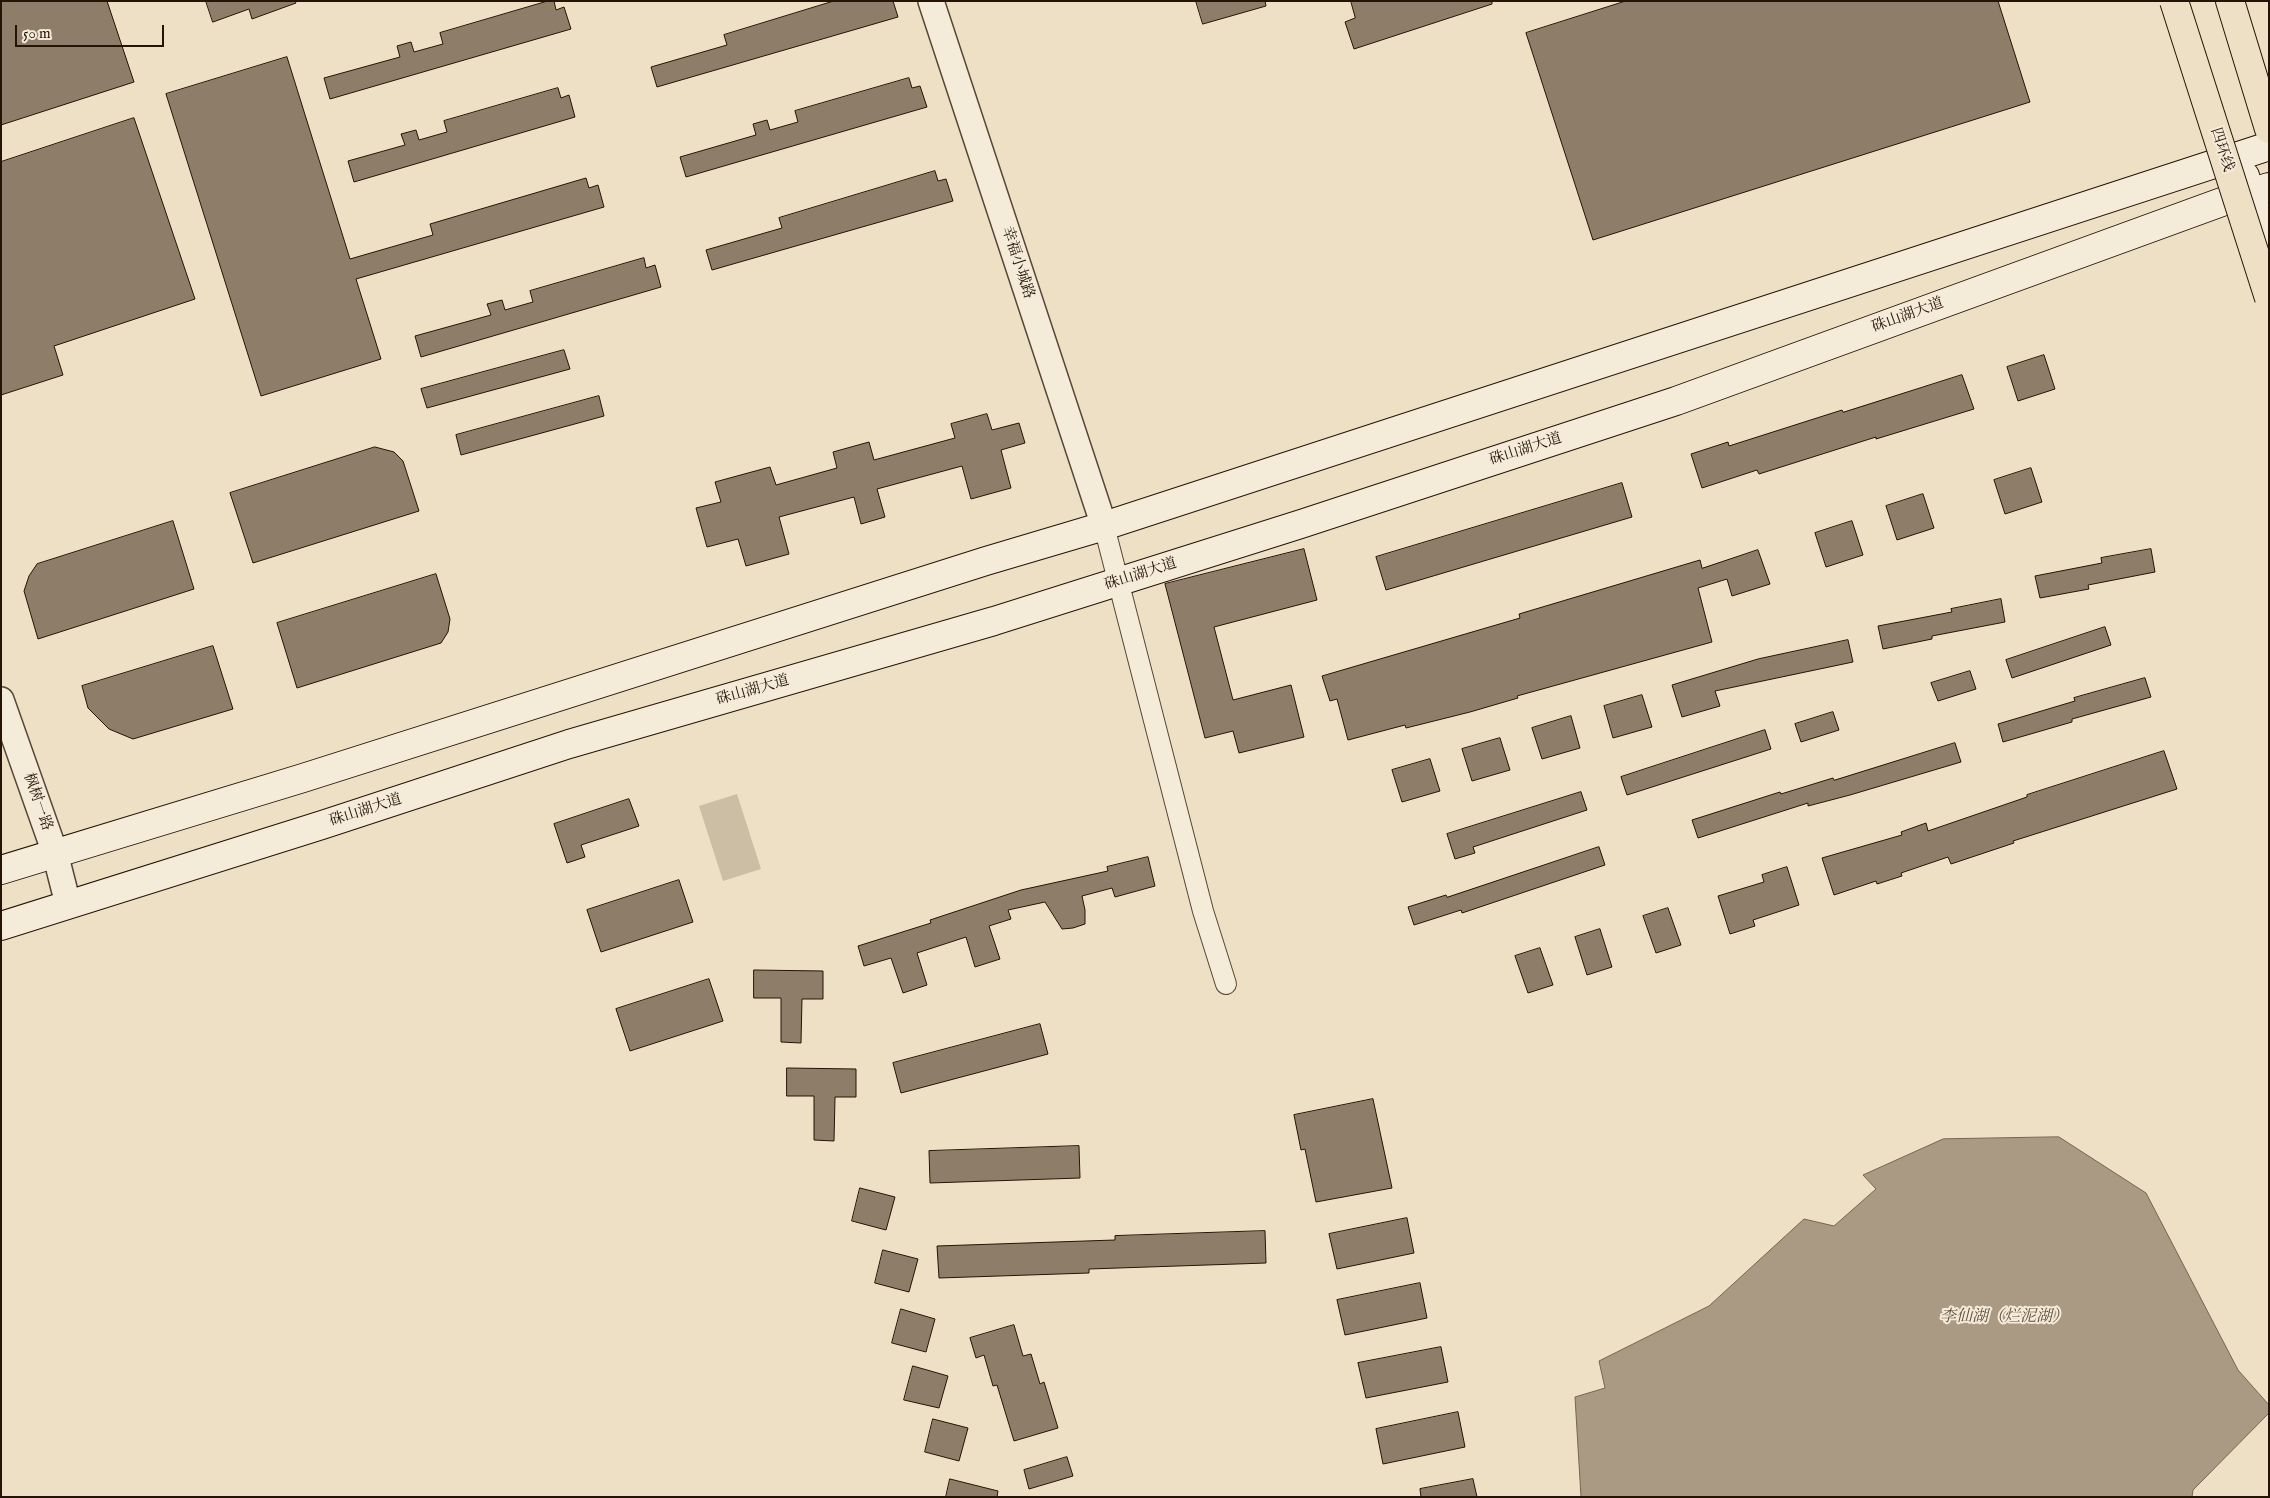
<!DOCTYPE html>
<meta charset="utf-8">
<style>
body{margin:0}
#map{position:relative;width:2270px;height:1498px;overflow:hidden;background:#eee0c5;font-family:"IM FELL English",serif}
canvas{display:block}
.frame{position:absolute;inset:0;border:2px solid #251306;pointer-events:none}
.scale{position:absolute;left:15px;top:25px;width:149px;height:22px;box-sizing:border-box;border:2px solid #251306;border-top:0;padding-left:6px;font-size:15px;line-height:18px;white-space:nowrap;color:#251306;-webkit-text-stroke:4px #f4ebd9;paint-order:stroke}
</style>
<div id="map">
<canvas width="2270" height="1498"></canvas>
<div class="frame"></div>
<div class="scale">50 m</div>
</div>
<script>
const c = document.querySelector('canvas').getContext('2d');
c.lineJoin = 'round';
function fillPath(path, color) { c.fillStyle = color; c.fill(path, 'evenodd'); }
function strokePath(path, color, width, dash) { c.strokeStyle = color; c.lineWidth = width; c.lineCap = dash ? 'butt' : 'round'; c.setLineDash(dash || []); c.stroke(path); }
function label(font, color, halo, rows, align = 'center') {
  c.font = font + ' "IM FELL English","Noto Serif SC",serif'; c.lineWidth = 4; c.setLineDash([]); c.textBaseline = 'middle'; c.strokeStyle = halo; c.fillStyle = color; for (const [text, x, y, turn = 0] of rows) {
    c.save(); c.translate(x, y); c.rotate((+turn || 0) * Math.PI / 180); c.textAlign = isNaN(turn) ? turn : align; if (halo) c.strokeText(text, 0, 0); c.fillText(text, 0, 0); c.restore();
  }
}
fillPath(new Path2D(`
 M 737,794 L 761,869 L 723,881 L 699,806 Z`), '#ccbda5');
const water = new Path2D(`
 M 2059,1137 L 2146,1193 L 2238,1370 L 2269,1405 L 2269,1413 L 2193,1490 L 2192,1497 L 1581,1497 L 1575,1397 L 1605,1388 L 1599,1361 L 1709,1306 L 1804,1219 L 1834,1226 L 1876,1189 L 1863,1175 L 1943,1139 Z`);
fillPath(water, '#aa9a84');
strokePath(water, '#756452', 1);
const building = new Path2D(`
 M 1,1 L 107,1 L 134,82 L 1,125 Z
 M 206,1 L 295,1 L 296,3 L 252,19 L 249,9 L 213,22 Z
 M 548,1 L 554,1 L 556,10 L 564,7 L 571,29 L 330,99 L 324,78 L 400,57 L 397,46 L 411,42 L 414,52 L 443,44 L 440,33 Z
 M 834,1 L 893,1 L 898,17 L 657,87 L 651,67 L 727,45 L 724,35 Z
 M 1196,1 L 1265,1 L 1266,6 L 1203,24 Z
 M 1351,1 L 1492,1 L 1492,4 L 1354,49 L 1345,22 L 1355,18 Z
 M 1626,1 L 1998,1 L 2030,102 L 1593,240 L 1526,33 Z
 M 287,57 L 350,259 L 433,235 L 430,224 L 586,178 L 589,188 L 598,185 L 604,207 L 356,279 L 381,359 L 261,396 L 166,94 Z
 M 909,78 L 912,88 L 920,86 L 927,107 L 686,177 L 680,157 L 756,135 L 753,124 L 767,120 L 770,130 L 798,122 L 795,111 Z
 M 558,88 L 561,98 L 569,95 L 575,117 L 354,182 L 348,161 L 405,145 L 401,134 L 416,130 L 419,140 L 447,132 L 444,121 Z
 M 134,118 L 195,299 L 54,346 L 63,375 L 1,395 L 1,162 Z
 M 935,171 L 938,181 L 946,179 L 953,201 L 712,270 L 706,250 L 782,228 L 779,218 Z
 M 644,258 L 646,268 L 655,265 L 661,287 L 421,357 L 415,336 L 491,315 L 487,304 L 502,300 L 505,310 L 533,302 L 530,291 Z
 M 564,350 L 570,369 L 427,408 L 421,389 Z
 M 2044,355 L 2055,389 L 2018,401 L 2007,367 Z
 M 1962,375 L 1974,409 L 1876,439 L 1876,437 L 1759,474 L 1757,470 L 1702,488 L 1691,454 L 1728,442 L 1729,446 L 1842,410 L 1843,412 Z
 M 599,396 L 604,416 L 461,455 L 456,435 Z
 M 987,414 L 992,430 L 1019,423 L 1025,443 L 1001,450 L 1011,488 L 971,499 L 962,466 L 877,489 L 885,517 L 861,524 L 854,497 L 779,517 L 789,554 L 746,566 L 738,539 L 707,547 L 696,508 L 721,502 L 715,482 L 770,467 L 776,485 L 837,468 L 833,452 L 869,442 L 874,460 L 955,438 L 951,424 Z
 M 375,447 L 394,452 L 403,461 L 419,511 L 253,563 L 230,493 Z
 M 2031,468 L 2042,502 L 2005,514 L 1994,480 Z
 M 1622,483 L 1632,517 L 1386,590 L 1376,557 Z
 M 1923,494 L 1934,528 L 1897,540 L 1886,506 Z
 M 173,521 L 194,589 L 38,639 L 24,591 L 29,576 L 37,564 Z
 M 1852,521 L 1863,555 L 1826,567 L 1815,533 Z
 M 1304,549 L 1317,600 L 1214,627 L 1233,700 L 1291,685 L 1304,737 L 1239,753 L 1233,731 L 1205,738 L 1165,584 Z
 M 2151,549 L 2155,572 L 2088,585 L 2089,589 L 2040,598 L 2035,576 L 2102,563 L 2101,558 Z
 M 1758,550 L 1770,584 L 1732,596 L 1727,579 L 1698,588 L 1712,642 L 1517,696 L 1518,698 L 1470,712 L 1406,728 L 1405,725 L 1348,740 L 1337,699 L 1330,701 L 1322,676 L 1520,618 L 1519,614 L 1700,560 L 1702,568 Z
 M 436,574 L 450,619 L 448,632 L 441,643 L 297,688 L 277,623 Z
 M 2001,599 L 2005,622 L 1932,636 L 1932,639 L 1883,649 L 1878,626 L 1952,612 L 1951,609 Z
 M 2105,627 L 2111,645 L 2012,678 L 2006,660 Z
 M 1848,640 L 1853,662 L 1715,691 L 1720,706 L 1682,717 L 1672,685 L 1758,659 Z
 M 213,646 L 233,709 L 133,739 L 109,729 L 88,708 L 82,686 Z
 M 1970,671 L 1976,689 L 1938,701 L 1931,683 Z
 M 2145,678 L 2151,697 L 2072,719 L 2072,722 L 2003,742 L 1998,724 L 2075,701 L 2074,698 Z
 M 1642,695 L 1652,727 L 1613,738 L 1604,706 Z
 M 1833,712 L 1839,730 L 1801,742 L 1795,724 Z
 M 1571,716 L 1580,748 L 1542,759 L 1532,728 Z
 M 1765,730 L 1771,749 L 1627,795 L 1621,777 Z
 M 1500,738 L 1510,770 L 1472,781 L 1462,749 Z
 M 1955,743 L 1961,762 L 1850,795 L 1808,806 L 1808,803 L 1698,838 L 1692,820 L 1780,792 L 1781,794 L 1833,778 L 1834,780 Z
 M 2164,751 L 2177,789 L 2013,841 L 2014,843 L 1951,864 L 1948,857 L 1901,873 L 1902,876 L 1877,884 L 1876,881 L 1834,895 L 1822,858 L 1902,835 L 1901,832 L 1926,823 L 1928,831 L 2027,797 L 2027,795 Z
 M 1430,759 L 1440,791 L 1402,802 L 1392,770 Z
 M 1581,792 L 1587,810 L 1473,847 L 1475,853 L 1455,859 L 1447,834 Z
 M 629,799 L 639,826 L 581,845 L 585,857 L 567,863 L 554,824 Z
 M 1599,847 L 1605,865 L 1462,913 L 1461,910 L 1414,925 L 1408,907 L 1446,895 L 1447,897 Z
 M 1148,857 L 1155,886 L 1115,897 L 1112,888 L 1082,896 L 1085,910 L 1085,924 L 1073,928 L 1062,929 L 1045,902 L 1008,910 L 1011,919 L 989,926 L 1000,959 L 975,967 L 966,937 L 917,953 L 927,985 L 903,993 L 891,958 L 864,966 L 858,946 L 931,923 L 930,920 L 1021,890 L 1108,871 L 1107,867 Z
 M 1787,867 L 1799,905 L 1753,920 L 1755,926 L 1730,934 L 1718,896 L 1764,882 L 1762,875 Z
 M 679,880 L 693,922 L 601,952 L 587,910 Z
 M 1668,908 L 1681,945 L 1656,953 L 1643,916 Z
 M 1600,929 L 1612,967 L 1587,975 L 1575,937 Z
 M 1540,948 L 1553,985 L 1528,993 L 1515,956 Z
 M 754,970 L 823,971 L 823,999 L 802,999 L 801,1043 L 781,1042 L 781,998 L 754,998 Z
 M 709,979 L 723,1021 L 630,1051 L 616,1009 Z
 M 1040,1024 L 1048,1054 L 901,1093 L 893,1063 Z
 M 787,1068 L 856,1069 L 856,1097 L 835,1097 L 834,1141 L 814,1140 L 814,1096 L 787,1096 Z
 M 1373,1099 L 1392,1188 L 1316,1202 L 1305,1149 L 1301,1150 L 1294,1115 Z
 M 1079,1146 L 1080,1178 L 930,1183 L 929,1151 Z
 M 860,1188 L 895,1197 L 886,1230 L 852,1221 Z
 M 1407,1218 L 1414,1253 L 1337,1269 L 1329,1234 Z
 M 1265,1231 L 1266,1263 L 1089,1269 L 1089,1273 L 939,1278 L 937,1246 L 1115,1240 L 1115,1236 Z
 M 883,1250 L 918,1259 L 909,1292 L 875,1283 Z
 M 1420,1283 L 1427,1318 L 1345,1335 L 1337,1300 Z
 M 901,1309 L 935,1319 L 926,1352 L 892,1343 Z
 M 1014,1325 L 1023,1356 L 1031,1354 L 1040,1384 L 1044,1382 L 1058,1428 L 1014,1441 L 997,1385 L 993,1386 L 984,1355 L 976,1358 L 970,1338 Z
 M 1441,1347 L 1448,1382 L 1366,1398 L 1358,1363 Z
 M 913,1366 L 948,1376 L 939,1408 L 904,1400 Z
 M 1458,1412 L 1465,1447 L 1383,1464 L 1376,1429 Z
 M 933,1419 L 968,1428 L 959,1461 L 925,1452 Z
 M 1067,1457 L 1073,1476 L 1029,1489 L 1024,1470 Z
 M 950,1479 L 998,1491 L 997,1497 L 946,1497 Z
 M 1473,1479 L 1477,1497 L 1421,1497 L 1420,1489 Z`);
fillPath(building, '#8e7e69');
strokePath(building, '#251306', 1);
const minor = new Path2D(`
 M 1104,526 L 1203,911 L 1226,984`);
const tertiary = new Path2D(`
 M 931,1 L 1104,526
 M 1,700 L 55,853 L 68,904`);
const secondary = new Path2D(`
 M 2245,176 L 2269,253
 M 1,870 L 303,778 L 986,561 L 1104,526 L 2269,146
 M 1,926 L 322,825 L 569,744 L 994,621 L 1301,524 L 1676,401 L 2230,199 L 2269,187`);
const motorway = new Path2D(`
 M 2230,1 L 2269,129`);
strokePath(minor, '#574636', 22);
strokePath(tertiary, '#574636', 28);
strokePath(secondary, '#251306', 30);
strokePath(motorway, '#251306', 30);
strokePath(minor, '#f4ebd9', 20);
strokePath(tertiary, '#f4ebd9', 25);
strokePath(secondary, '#f4ebd9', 28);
strokePath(motorway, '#eee0c5', 28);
const motorwayBridge = new Path2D(`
 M 2174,1 L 2269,298`);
strokePath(motorwayBridge, '#251306', 30, []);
strokePath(motorwayBridge, '#eee0c5', 28);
label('15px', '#251306', '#f4ebd9', [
 ["四环线",2221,150,72],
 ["幸福小城路",1017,263,72],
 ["硃山湖大道",1908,316,-20],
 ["硃山湖大道",1526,450,-18],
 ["硃山湖大道",1141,575,-18],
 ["硃山湖大道",753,691,-16],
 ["枫树一路",37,802,71],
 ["硃山湖大道",366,811,-18]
]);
label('italic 16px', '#61503f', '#f4ebd9', [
 ["李仙湖（烂泥湖）",2004,1318]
]);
</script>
